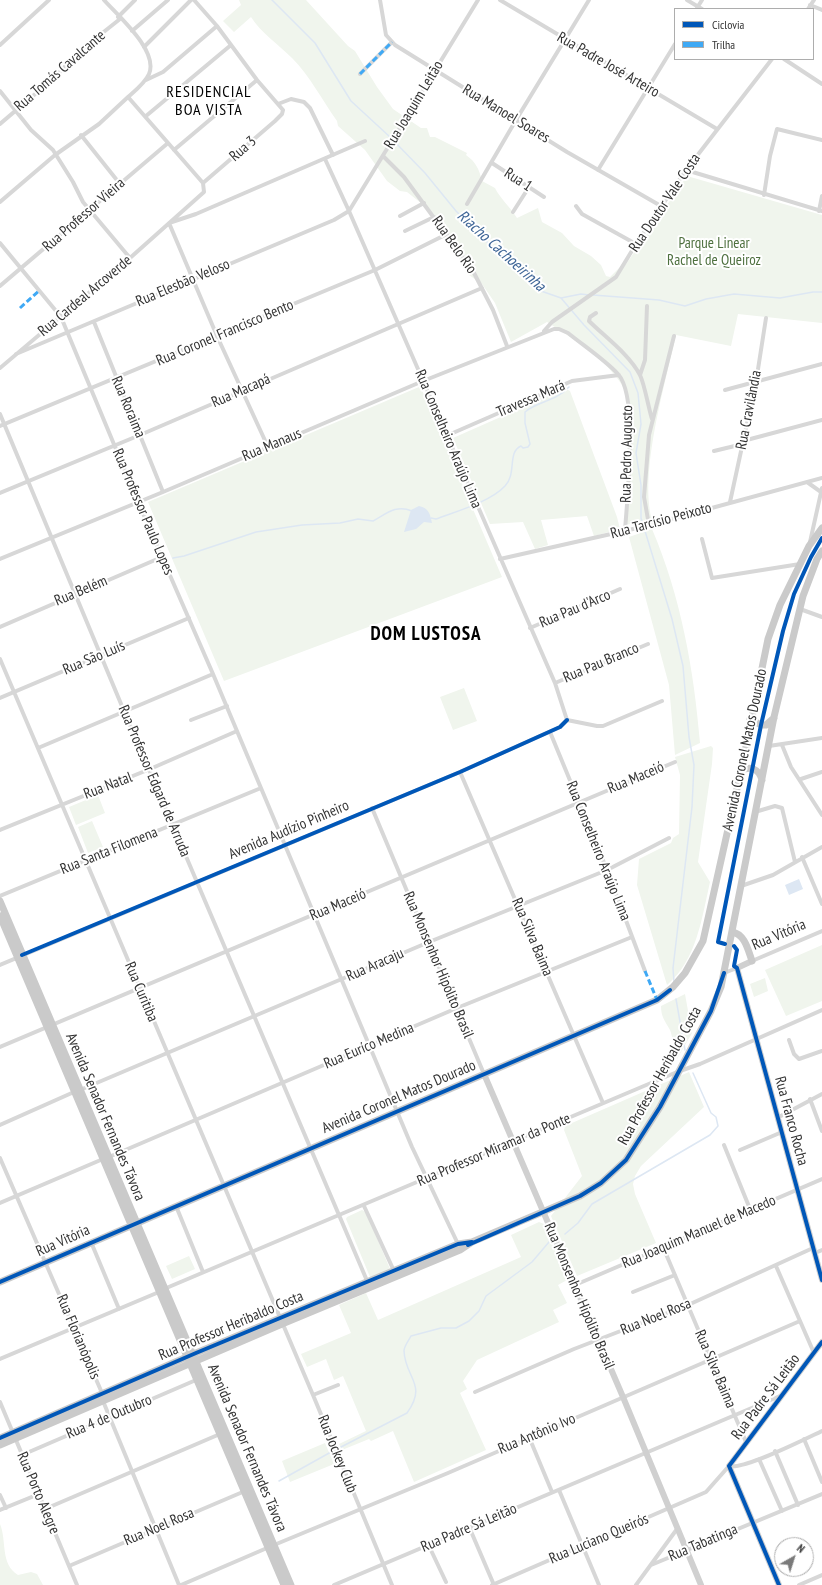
<!DOCTYPE html>
<meta charset="utf-8">
<style>
body{margin:0}
#map{position:relative;width:822px;height:1585px;overflow:hidden;background:#fff;font-family:"PT Sans Narrow",sans-serif}
canvas{display:block}
.legend{position:absolute;left:674px;top:8px;width:140px;height:52px;box-sizing:border-box;background:#fff;border:1px solid #adadad;margin:0;padding:5px 7px;list-style:none;font-size:12px;color:#333}
.legend li{display:flex;align-items:center;gap:8px;height:20px}
.legend b{width:20px;border:1px solid #adadad}
.north{position:absolute;left:774px;top:1537px;width:40px;height:40px;box-sizing:border-box;background:#fff;border:1px solid #adadad;border-radius:50%;rotate:39deg;font-size:11px;font-weight:700;line-height:16px;text-align:center;color:#333}
.north::after{content:'';display:block;margin:auto;width:14px;height:18px;background:#7a7a7a;clip-path:polygon(50% 0,100% 100%,50% 72%,0 100%)}
</style>
<div id="map">
<canvas width="822" height="1585"></canvas>
<ul class="legend">
<li><b style="height:5px;background:#0057b8"></b>Ciclovia</li>
<li><b style="height:5px;background:#3fa9f5"></b>Trilha</li>
</ul>
<div class="north">N</div>
</div>
<script>
const c = document.querySelector('canvas').getContext('2d');
c.lineJoin = 'round';
function fillPath(path, color) { c.fillStyle = color; c.fill(path, 'evenodd'); }
function strokePath(path, color, width, dash) { c.strokeStyle = color; c.lineWidth = width; c.lineCap = dash ? 'butt' : 'round'; c.setLineDash(dash || []); c.stroke(path); }
function label(font, color, halo, rows, align = 'center') {
  c.font = font + ' "PT Sans Narrow",sans-serif'; c.lineWidth = 4; c.setLineDash([]); c.textBaseline = 'middle'; c.strokeStyle = halo; c.fillStyle = color; for (const [text, x, y, turn = 0] of rows) {
    c.save(); c.translate(x, y); c.rotate((+turn || 0) * Math.PI / 180); c.textAlign = isNaN(turn) ? turn : align; if (halo) c.strokeText(text, 0, 0); c.fillText(text, 0, 0); c.restore();
  }
}
fillPath(new Path2D(`
 M 239,0 L 306,0 L 348,46 L 355,51 L 377,87 L 393,109 L 421,128 L 427,128 L 430,137 L 435,137 L 467,153 L 466,155 C 476,162 479,169 482,181 L 495,188 C 499,197 511,208 517,218 L 538,208 L 542,222 L 562,233 L 574,246 L 591,256 L 601,265 L 606,276 L 610,277 L 621,266 L 624,267 L 687,176 L 822,215 L 822,323 L 738,314 L 731,346 L 676,335 C 665,385 639,472 652,520 L 625,525 C 626,501 626,476 627,452 C 628,430 633,402 620,382 C 605,359 571,337 547,322 L 511,342 L 495,303 L 482,284 L 469,275 L 452,247 L 445,241 L 436,220 L 421,203 L 407,192 L 400,191 L 387,181 L 365,150 L 338,126 L 337,121 C 322,100 310,76 292,58 C 278,44 261,33 251,17 L 234,32 L 223,21 L 241,5 Z
 M 419,387 L 422,390 L 502,577 L 224,681 L 148,502 Z
 M 566,389 L 570,391 L 617,517 L 620,529 L 594,536 L 587,516 L 541,520 L 548,545 L 535,549 L 523,522 L 490,524 L 453,438 L 512,412 L 513,410 L 548,394 L 551,393 L 550,396 Z
 M 652,529 C 681,597 694,670 700,743 L 675,755 L 669,685 L 629,537 Z
 M 464,688 L 477,721 L 453,730 L 440,697 Z
 M 711,746 L 713,748 L 712,764 L 698,862 L 710,882 C 702,917 697,960 667,985 L 637,885 L 639,859 L 671,843 L 673,838 L 679,834 L 680,775 L 675,757 Z
 M 98,795 L 105,813 L 76,825 L 69,807 Z
 M 92,821 L 103,847 L 88,853 L 78,827 Z
 M 822,945 L 822,1001 L 786,1016 L 765,970 Z
 M 765,978 L 768,991 L 754,997 L 750,984 Z
 M 685,994 L 692,1033 L 677,1059 C 673,1049 673,1037 670,1030 C 665,1021 661,1017 661,1006 Z
 M 689,1072 L 704,1107 L 641,1166 L 635,1176 L 633,1184 L 635,1194 L 656,1243 L 577,1276 L 551,1216 L 582,1176 L 564,1130 L 565,1126 Z
 M 362,1210 L 366,1212 L 390,1269 L 373,1278 L 370,1277 L 346,1219 L 347,1217 Z
 M 539,1222 L 544,1224 L 567,1280 L 558,1285 L 567,1303 L 553,1310 L 559,1322 L 477,1360 L 463,1381 L 467,1389 L 460,1393 L 486,1450 L 414,1482 L 393,1431 L 371,1441 L 369,1439 L 342,1450 L 339,1444 L 366,1431 L 343,1376 L 334,1380 L 326,1359 L 307,1367 L 301,1354 L 351,1333 L 339,1305 L 366,1293 L 378,1320 L 521,1257 L 511,1235 Z
 M 189,1256 L 195,1269 L 172,1279 L 166,1266 Z
 M 325,1443 L 334,1464 L 290,1482 L 282,1461 Z
 M 0,1524 C 7,1541 0,1564 18,1575 L 31,1572 L 37,1574 L 43,1585 L 0,1585 Z`), '#f0f5ed');
fillPath(new Path2D(`
 M 419,506 C 429,508 430,514 432,523 L 424,522 L 416,529 L 404,532 L 411,510 Z
 M 799,879 L 803,889 L 789,895 L 785,885 Z`), '#dde7f3');
strokePath(new Path2D(`
 M 272,0 L 315,43 L 351,101 L 390,137 L 425,173 L 456,211 L 499,254 L 541,291 L 561,298 L 581,294 L 589,295
 M 593,295 L 659,300 L 685,306 L 706,299 L 734,294 L 780,298 L 813,292 L 822,292
 M 561,298 L 584,325 L 630,372 L 638,393 L 641,424 L 636,453 L 641,485 L 641,518 L 672,619 L 683,666 L 689,737 L 694,765 L 692,807 L 673,968 L 674,982
 M 431,518 L 436,519 C 457,511 490,502 505,486 C 517,474 507,452 521,446 L 523,448 L 528,447 L 530,444 L 525,423 L 525,412 C 538,401 555,402 569,387
 M 173,558 L 184,556 L 256,532 L 302,525 L 340,523 L 358,519 L 373,521 C 386,514 396,504 412,511
 M 676,999 L 685,1050
 M 565,1234 L 578,1223 L 592,1204 L 710,1135 L 718,1126 L 716,1117 L 711,1113 L 693,1073
 M 341,1447 L 407,1413 C 428,1384 405,1378 404,1351 C 404,1346 409,1340 411,1336 L 441,1328 L 456,1328 L 469,1321 L 479,1311 L 486,1296 L 532,1262 L 549,1242
 M 279,1481 L 331,1452`), '#dde7f3', 1.5);
strokePath(new Path2D(`
 M 194,0 L 217,26 L 257,80 L 283,110 L 282,114 L 275,121 L 203,183
 M 380,0 L 386,35 L 395,45 L 567,152 L 661,206
 M 500,0 L 717,129
 M 687,0 L 702,9
 M 810,5 L 822,10
 M 697,8 L 702,0
 M 808,9 L 814,0
 M 118,17 L 135,0
 M 132,31 L 168,0
 M 0,45 L 49,0
 M 144,47 L 191,0
 M 784,59 L 822,84
 M 360,74 L 392,42
 M 146,80 L 163,72 L 217,26
 M 0,91 L 31,130 L 53,150 L 73,182 L 83,202 L 130,258
 M 278,104 L 291,99 L 304,102 L 310,108 L 333,155
 M 146,116 L 231,45
 M 0,124 L 54,78 L 81,50 L 120,19
 M 81,135 L 120,184
 M 174,150 L 257,80
 M 383,156 L 404,177 L 473,271 L 493,310 L 507,346
 M 325,159 L 349,211 L 555,683 L 567,720
 M 492,163 L 544,197
 M 598,170 L 675,44
 M 686,170 L 822,211
 M 764,195 L 770,156 L 777,129 L 822,140
 M 0,202 L 55,155 L 99,124 L 128,97
 M 467,204 L 516,120 L 589,0
 M 576,206 L 582,214 L 636,244
 M 819,211 L 822,196
 M 513,212 L 529,187
 M 400,216 L 424,203
 M 405,231 L 434,217
 M 0,243 L 61,317 L 138,502 L 213,674 L 412,1147 L 458,1244
 M 0,286 L 168,143
 M 596,313 L 590,317 L 589,321 C 605,337 629,354 640,375 C 645,386 648,406 652,419
 M 94,322 L 163,492
 M 544,331 L 552,322 L 616,277 L 636,244 L 686,170 L 772,59
 M 16,354 L 334,220 L 349,211 L 478,0
 M 0,368 L 130,258 L 204,192 L 203,183 L 128,97 C 136,90 145,83 149,74 C 159,51 118,16 104,0
 M 640,375 L 645,360 L 647,306
 M 725,390 L 822,364
 M 0,414 L 124,711 L 368,1283
 M 0,426 L 375,270 L 447,234
 M 446,436 L 572,381 L 619,375
 M 743,441 L 822,420
 M 268,447 L 217,336 L 169,223 L 196,214 L 365,141
 M 714,451 L 743,444
 M 807,482 L 821,492
 M 0,493 L 140,435 L 482,288
 M 730,502 L 756,382 L 766,318
 M 649,525 L 644,497 L 649,435 L 674,336
 M 702,539 L 712,578 L 800,564
 M 810,542 L 822,488
 M 0,559 L 163,492 L 423,381 L 554,329 L 559,329 L 568,333 C 584,346 604,359 618,374 C 639,397 627,498 625,531
 M 500,559 L 642,527 L 822,478
 M 800,609 L 822,617
 M 0,627 L 162,557
 M 530,628 L 620,589
 M 0,659 L 313,1395 L 392,1585
 M 555,683 L 648,644
 M 0,698 L 189,618
 M 191,720 L 227,706
 M 567,720 L 597,726 L 603,726 L 662,701
 M 550,732 L 607,870 L 645,971
 M 782,745 L 791,767 L 822,815
 M 769,746 L 822,738
 M 38,748 L 213,674
 M 460,772 L 603,1103
 M 801,779 L 822,772
 M 372,808 L 484,1074
 M 755,812 L 775,806 L 782,808 L 795,862
 M 0,830 L 150,769 L 237,731
 M 802,857 L 822,904
 M 741,886 L 773,875 L 822,847
 M 0,896 L 261,788
 M 752,961 L 822,931
 M 0,965 L 460,772 L 560,727 L 567,720
 M 724,973 L 737,968
 M 789,1040 L 794,1054 L 799,1059 L 822,1051
 M 0,1047 L 675,762
 M 80,1090 L 429,942 L 607,870 L 669,838
 M 810,1099 L 822,1131
 M 777,1118 L 822,1094
 M 0,1125 L 74,1092
 M 724,1145 L 750,1209
 M 740,1150 L 782,1132
 M 109,1157 L 457,1008 L 632,937
 M 0,1158 L 102,1393 L 103,1401 L 179,1585
 M 0,1203 L 103,1159
 M 176,1206 L 203,1272
 M 364,1206 L 394,1271
 M 91,1242 L 119,1309
 M 663,1247 L 746,1442
 M 815,1253 L 822,1250
 M 776,1266 L 814,1353
 M 575,1285 L 822,1179
 M 164,1289 L 677,1072 L 700,1064 L 822,1010
 M 633,1292 L 675,1275
 M 0,1359 L 159,1292
 M 475,1392 L 574,1349 L 688,1305 L 813,1248
 M 313,1395 L 338,1385
 M 0,1402 L 77,1585
 M 529,1437 L 552,1492
 M 804,1439 L 822,1482
 M 775,1451 L 798,1505
 M 22,1455 L 196,1380
 M 759,1459 L 782,1511
 M 559,1490 L 599,1585
 M 0,1495 L 6,1508
 M 45,1509 L 220,1434
 M 0,1510 L 39,1494
 M 470,1529 L 494,1585
 M 274,1545 L 448,1473 L 800,1321
 M 429,1546 L 446,1582
 M 651,1565 L 822,1494
 M 69,1566 L 245,1491
 M 181,1585 L 267,1548
 M 334,1585 L 780,1396
 M 492,1585 L 706,1492 L 729,1466 C 744,1470 805,1439 822,1431
 M 636,1585 L 677,1529
 M 799,1585 L 822,1575`), '#d7d7d7', 4);
strokePath(new Path2D(`
 M 752,961 L 737,968 L 822,1280
 M 484,1074 L 623,1397 L 701,1585
 M 779,1585 L 729,1466 L 822,1342`), '#d0d0d0', 6);
strokePath(new Path2D(`
 M 750,719 L 761,725 L 766,725 L 774,718
 M 741,771 C 750,765 759,769 762,780
 M 0,901 L 291,1585
 M 0,916 L 284,1585
 M 732,932 C 745,934 748,950 752,961
 M 0,1282 L 657,1000 L 673,987 L 685,973 L 703,941 L 741,771 L 768,639 L 780,605 L 809,546 L 822,528
 M 0,1438 L 196,1353 L 458,1244 L 472,1242
 M 0,1445 L 282,1324 L 460,1250 L 472,1242 L 580,1196 L 601,1183 L 626,1160 L 660,1107 L 711,1011 L 721,987 L 774,717 L 803,596 L 817,559 L 822,551`), '#cacaca', 7);
strokePath(new Path2D(`
 M 360,74 L 392,42
 M 20,308 L 40,290
 M 645,971 L 657,1000`), '#3fa9f5', 3, [6, 3]);
strokePath(new Path2D(`
 M 725,944 L 718,942 L 761,725 L 783,631 L 794,594 L 811,557 L 822,538
 M 734,946 L 737,950 L 734,966 L 737,968 L 822,1280
 M 22,955 L 460,772 L 560,727 L 567,720
 M 468,1245 L 580,1196 L 601,1183 L 626,1160 L 660,1107 L 711,1011 L 724,973
 M 0,1282 L 657,1000 L 670,990
 M 0,1438 L 196,1353 L 458,1244 L 472,1242
 M 779,1585 L 729,1466 L 822,1342`), '#0057b8', 4);
label('15px', '#333', '#fff', [
 ["Rua Padre José Arteiro",608,65,30],
 ["Rua Tomás Cavalcante",60,71,-41],
 ["Rua Joaquim Leitão",414,105,-59],
 ["Rua Manoel Soares",506,114,31],
 ["Rua 3",243,149,-41],
 ["Rua 1",518,180,33],
 ["Rua Doutor Vale Costa",665,203,-56],
 ["Rua Professor Vieira",84,215,-41],
 ["Rua Belo Rio",454,245,55],
 ["Rua Elesbão Veloso",183,283,-23],
 ["Rua Cardeal Arcoverde",85,296,-40],
 ["Rua Coronel Francisco Bento",225,333,-23],
 ["Rua Macapá",241,391,-24],
 ["Travessa Mará",531,399,-23],
 ["Rua Roraima",128,407,67],
 ["Rua Cravilândia",749,410,-79],
 ["Rua Conselheiro Araújo Lima",448,439,67],
 ["Rua Manaus",272,445,-23],
 ["Rua Pedro Augusto",627,454,-89],
 ["Rua Professor Paulo Lopes",143,512,67],
 ["Rua Tarcísio Peixoto",661,521,-15],
 ["Rua Belém",81,591,-23],
 ["Rua Pau d'Arco",575,609,-23],
 ["Rua São Luís",94,658,-23],
 ["Rua Pau Branco",601,663,-23],
 ["Avenida Coronel Matos Dourado",745,750,-78],
 ["Rua Maceió",636,778,-23],
 ["Rua Professor Edgard de Arruda",154,781,67],
 ["Rua Natal",108,786,-21],
 ["Avenida Audízio Pinheiro",289,830,-23],
 ["Rua Santa Filomena",109,851,-22],
 ["Rua Conselheiro Araújo Lima",598,851,68],
 ["Rua Maceió",338,905,-23],
 ["Rua Vitória",779,935,-23],
 ["Rua Silva Baima",532,937,67],
 ["Rua Aracaju",375,965,-24],
 ["Rua Monsenhor Hipólito Brasil",438,965,67],
 ["Rua Curitiba",141,992,67],
 ["Rua Euríco Medina",369,1046,-23],
 ["Rua Professor Heribaldo Costa",660,1076,-61],
 ["Avenida Coronel Matos Dourado",399,1097,-23],
 ["Avenida Senador Fernandes Távora",105,1117,67],
 ["Rua Franco Rocha",791,1121,75],
 ["Rua Professor Miramar da Ponte",494,1150,-23],
 ["Rua Joaquim Manuel de Macedo",699,1232,-23],
 ["Rua Vitória",63,1241,-24],
 ["Rua Monsenhor Hipólito Brasil",579,1296,67],
 ["Rua Noel Rosa",656,1317,-22],
 ["Rua Professor Heribaldo Costa",231,1326,-23],
 ["Rua Florianópolis",78,1337,67],
 ["Rua Silva Baima",715,1369,67],
 ["Rua Padre Sá Leitão",766,1397,-53],
 ["Rua 4 de Outubro",109,1417,-23],
 ["Rua Antônio Ivo",537,1434,-23],
 ["Avenida Senador Fernandes Távora",247,1448,67],
 ["Rua Jockey Club",337,1454,68],
 ["Rua Porto Alegre",38,1493,67],
 ["Rua Noel Rosa",159,1527,-23],
 ["Rua Padre Sá Leitão",469,1528,-23],
 ["Rua Luciano Queirós",599,1539,-23],
 ["Rua Tabatinga",703,1543,-23]
]);
label('15px', '#4e703f', '#fff', [
 ["Parque Linear",714,244],
 ["Rachel de Queiroz",714,261]
]);
c.letterSpacing = '1px';
label('16px', '#000', '#fff', [
 ["RESIDENCIAL",209,92],
 ["BOA VISTA",209,110]
]);
c.letterSpacing = '0px';
label('italic 16px', '#3f6697', '#fff', [
 ["Riacho Cachoeirinha",501,251,42]
]);
c.letterSpacing = '1px';
label('bold 19px', '#000', '#fff', [
 ["DOM LUSTOSA",426,635]
]);
c.letterSpacing = '0px';
</script>
